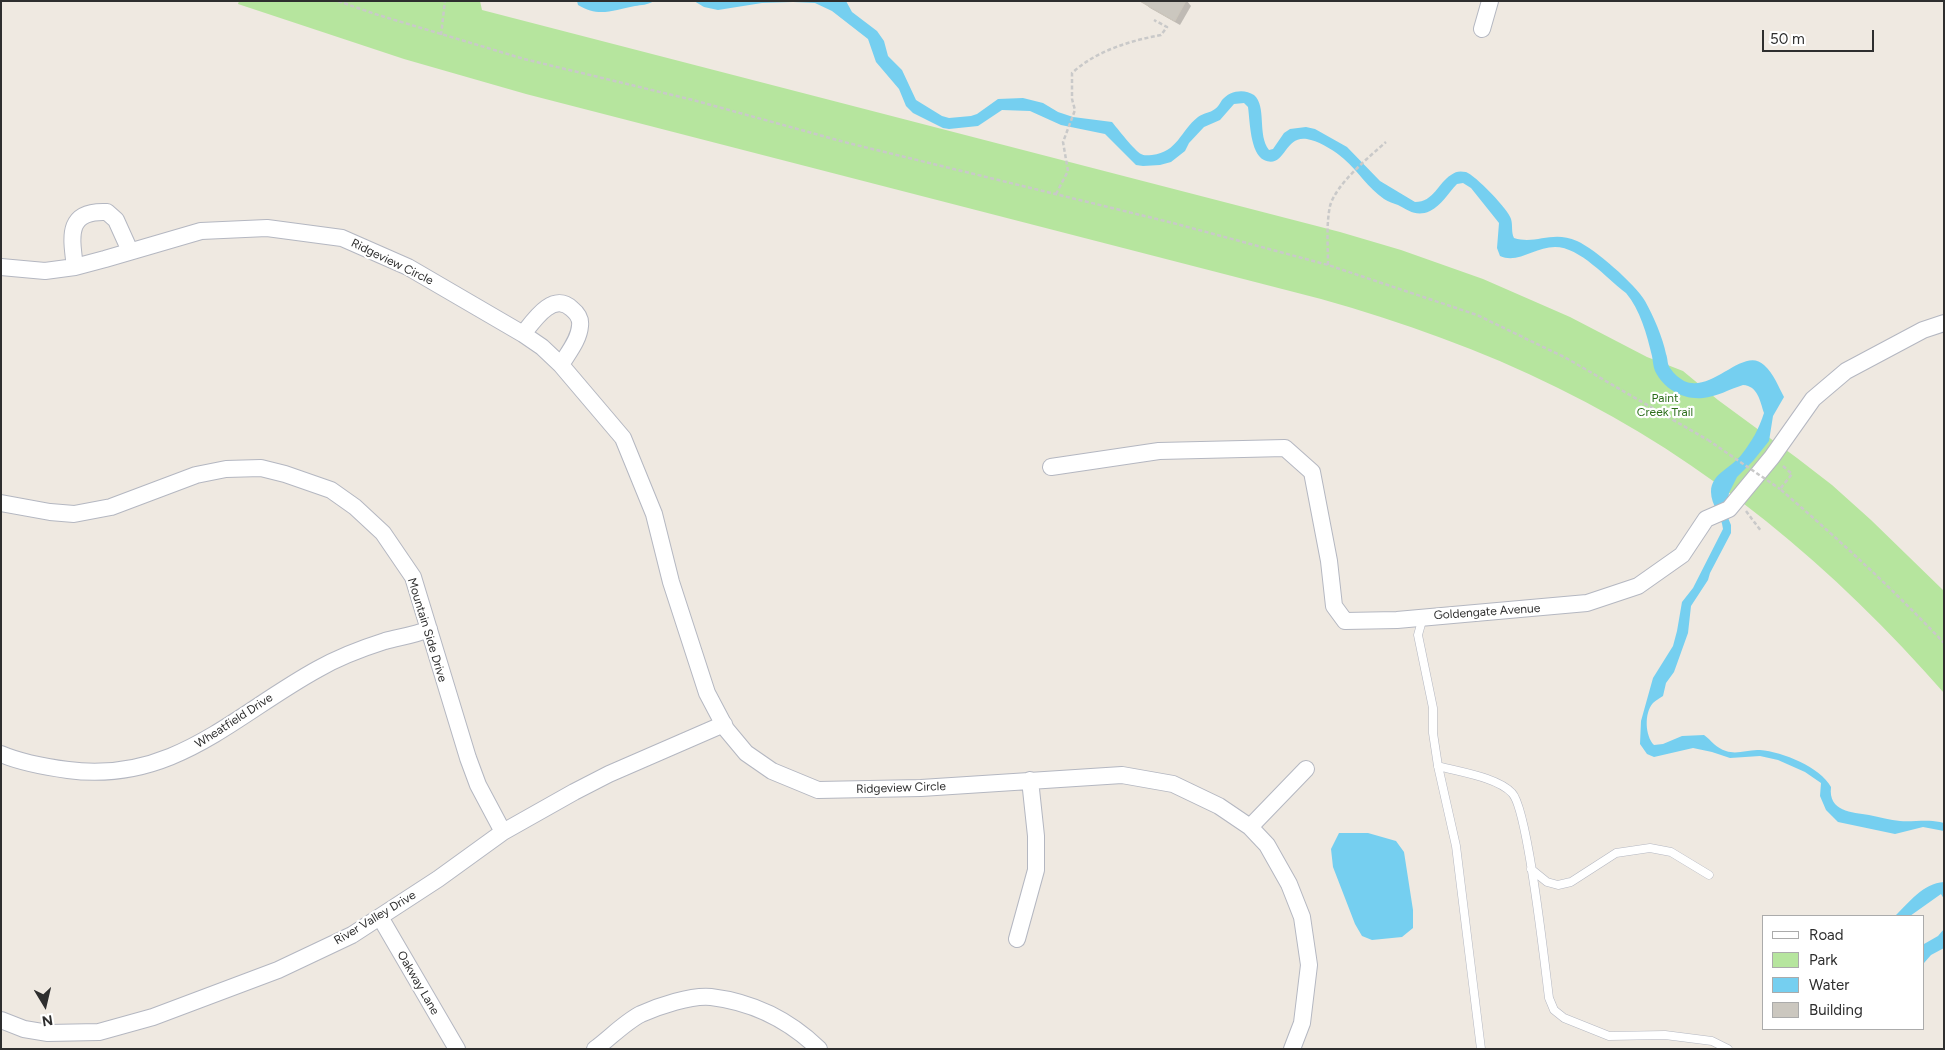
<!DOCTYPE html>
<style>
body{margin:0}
#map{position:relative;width:1945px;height:1050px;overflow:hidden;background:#efe9e1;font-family:Figtree,sans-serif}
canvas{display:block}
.frame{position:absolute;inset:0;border:2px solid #2e2e2e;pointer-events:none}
.legend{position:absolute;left:1762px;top:915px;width:162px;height:115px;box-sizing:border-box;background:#fff;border:1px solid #ababab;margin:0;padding:6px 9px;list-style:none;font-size:15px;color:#2e2e2e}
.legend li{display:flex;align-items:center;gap:10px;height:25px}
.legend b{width:25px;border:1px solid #ababab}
.north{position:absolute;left:20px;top:980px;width:50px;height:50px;-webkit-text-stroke:4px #fff;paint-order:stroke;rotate:171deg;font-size:14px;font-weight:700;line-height:20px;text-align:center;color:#2e2e2e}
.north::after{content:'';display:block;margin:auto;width:18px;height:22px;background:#2e2e2e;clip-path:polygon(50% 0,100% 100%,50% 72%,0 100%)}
.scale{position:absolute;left:1762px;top:30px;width:112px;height:22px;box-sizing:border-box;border:2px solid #2e2e2e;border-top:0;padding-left:6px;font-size:15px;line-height:18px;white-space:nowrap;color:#2e2e2e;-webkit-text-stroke:4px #fff;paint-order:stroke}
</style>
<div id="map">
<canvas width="1945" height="1050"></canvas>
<div class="frame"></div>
<ul class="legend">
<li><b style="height:6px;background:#fff"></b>Road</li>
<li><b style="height:14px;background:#b6e59e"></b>Park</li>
<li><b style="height:14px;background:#75cff0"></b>Water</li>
<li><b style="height:14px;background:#cbc7bf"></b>Building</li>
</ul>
<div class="north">N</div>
<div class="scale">50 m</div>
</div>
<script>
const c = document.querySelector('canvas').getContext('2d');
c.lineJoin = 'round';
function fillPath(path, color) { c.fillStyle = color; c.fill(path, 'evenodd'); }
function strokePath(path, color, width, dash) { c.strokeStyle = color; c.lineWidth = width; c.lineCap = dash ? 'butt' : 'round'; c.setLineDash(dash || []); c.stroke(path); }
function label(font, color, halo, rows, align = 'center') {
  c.font = font + ' Figtree,sans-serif'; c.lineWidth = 4.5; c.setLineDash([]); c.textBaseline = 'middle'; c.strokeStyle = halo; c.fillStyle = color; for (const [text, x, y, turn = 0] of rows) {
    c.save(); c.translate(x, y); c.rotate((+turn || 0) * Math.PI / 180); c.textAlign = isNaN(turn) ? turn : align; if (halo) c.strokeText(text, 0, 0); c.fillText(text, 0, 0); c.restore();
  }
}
fillPath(new Path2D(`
 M 239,1 L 480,1 L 482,10 L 1340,232 L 1401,250 L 1483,279 L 1570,317 L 1647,357 L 1683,371 L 1718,400 L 1797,458 L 1832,485 L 1871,520 L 1944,591 L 1944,693 C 1836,569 1706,460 1558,388 C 1482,350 1402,322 1321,299 L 526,94 L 404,59 L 238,4 Z`), '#b6e59e');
fillPath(new Path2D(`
 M 577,1 L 654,1 C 648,5 641,5 635,6 C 613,10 599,18 578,5 Z
 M 694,1 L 846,1 L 852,12 L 877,31 L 884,41 L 888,56 L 902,70 L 916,100 L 942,116 L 949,118 L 971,116 L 977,114 L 998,99 L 1023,98 L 1043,103 L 1058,112 L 1073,117 L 1112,122 C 1117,128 1135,151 1141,154 C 1144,156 1148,155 1152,155 C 1178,152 1180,131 1198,117 C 1203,113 1210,113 1215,109 C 1218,107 1220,103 1222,100 C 1229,91 1244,88 1254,95 C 1267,106 1257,135 1269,150 L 1273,149 L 1284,133 L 1290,129 L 1306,127 L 1315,129 L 1347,147 L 1380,181 L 1415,202 C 1434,202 1438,183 1451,175 C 1456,171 1460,171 1466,172 C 1475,175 1509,210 1511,219 C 1513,226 1511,232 1514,238 C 1536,245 1552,230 1577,241 C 1595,249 1635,284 1645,301 C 1653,315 1663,338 1666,354 C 1668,359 1667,364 1670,368 C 1674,374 1679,378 1684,381 C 1712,394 1744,345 1764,365 C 1774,374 1778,386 1784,397 L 1773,416 L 1769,441 L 1753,461 L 1737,477 L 1729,493 L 1726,513 L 1731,525 L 1731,533 L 1710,573 L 1708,580 L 1691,606 L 1688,633 L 1674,672 L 1666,683 L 1663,696 C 1660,698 1656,700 1653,703 C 1644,713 1645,736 1654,745 L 1663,744 L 1682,736 L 1704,735 C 1712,741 1716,748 1726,751 C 1738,755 1748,749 1760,750 C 1783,752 1820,767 1831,787 C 1828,812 1852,812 1869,815 C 1880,817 1890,820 1900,821 C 1914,822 1926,819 1940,822 L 1944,823 L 1944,831 L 1923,827 L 1895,834 L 1838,822 L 1826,810 L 1820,796 L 1821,783 L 1805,772 L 1778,760 L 1760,756 L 1730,758 L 1712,752 L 1693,748 L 1654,757 L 1647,754 L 1640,744 L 1641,721 L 1653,678 L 1673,646 L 1677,631 L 1682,602 L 1693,588 L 1723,529 C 1722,516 1711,505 1711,492 C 1711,473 1732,468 1742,454 C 1752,441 1759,429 1764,413 C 1760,401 1758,386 1743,385 C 1730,389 1716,397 1703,398 C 1683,400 1664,389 1655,371 C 1653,366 1653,361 1652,356 C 1647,335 1640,309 1626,293 C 1606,278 1580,247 1555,247 C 1535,247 1518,264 1500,256 L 1497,248 L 1499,223 L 1471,188 L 1463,183 L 1457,184 C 1448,193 1442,205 1430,211 C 1417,217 1409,211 1398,205 C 1393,203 1389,202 1384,199 C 1368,188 1358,171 1344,159 C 1335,151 1322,143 1311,140 C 1284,131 1286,170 1264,160 C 1250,153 1250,121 1248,107 L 1244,103 L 1234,104 L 1220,120 L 1204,127 L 1189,143 L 1185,151 L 1171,162 L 1160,165 L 1143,166 L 1136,165 L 1105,134 L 1061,125 L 1030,111 L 1002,110 L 978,126 L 949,129 L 943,128 L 913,113 L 906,106 L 899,89 L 876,62 L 868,39 L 832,11 L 815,3 L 793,2 L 762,3 L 718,10 L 704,7 Z
 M 1339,833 L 1368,833 L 1396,841 L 1404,852 L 1413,910 L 1413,928 L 1402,937 L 1372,940 L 1362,936 L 1355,924 L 1333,867 L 1331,849 Z
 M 1944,882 L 1944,899 L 1941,894 L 1910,916 L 1895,916 C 1909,903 1923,883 1944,882 Z
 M 1944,929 L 1944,948 L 1931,955 L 1924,963 L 1924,944 L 1938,936 Z`), '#75cff0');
fillPath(new Path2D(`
 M 1145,1 L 1187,1 L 1191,6 L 1180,25 L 1150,8 L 1144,3 Z`), '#0003');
const building = new Path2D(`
 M 1140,1 L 1186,1 L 1175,21 Z`);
fillPath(building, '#cbc7bf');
strokePath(building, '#cbc5ba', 1);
const lane = new Path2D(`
 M 1423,617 L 1418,635 L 1433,708 L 1433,733 L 1438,766 L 1456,846 L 1481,1049
 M 1438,766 C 1459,772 1497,777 1512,793 C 1528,809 1545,967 1549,998 L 1554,1010 L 1564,1018 L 1609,1036 L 1665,1035 L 1712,1041 L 1728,1049
 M 1531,869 L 1547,882 L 1558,885 L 1571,882 L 1616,853 L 1650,848 L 1671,852 L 1709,875`);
const street = new Path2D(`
 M 1482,29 L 1490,1
 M 1,267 L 45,271 L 75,267 L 105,259 L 201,231 L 267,228 L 342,238 L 408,267 L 523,334 L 542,347 L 561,365 L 623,438 L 654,514 L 671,582 L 707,693 L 726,729 L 746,753 L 772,771 L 818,790 L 921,788 L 1122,775 L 1173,784 L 1219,806 L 1250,827 L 1267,845 L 1289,884 L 1302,917 L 1309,965 L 1302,1023 L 1292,1049
 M 75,267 C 71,236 66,210 107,212 L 116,220 L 130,251
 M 523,334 C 534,320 553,291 572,309 C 577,313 581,319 580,326 C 579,340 568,353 561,365
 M 1051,467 L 1159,451 L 1285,448 L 1312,472 L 1329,561 L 1334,606 L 1345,621 L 1397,620 L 1587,603 L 1638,586 L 1682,555 L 1706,519 L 1729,509 L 1772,457 L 1813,399 L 1846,371 L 1923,330 L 1944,323
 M 1,503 L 50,512 L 74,514 L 111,507 L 196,475 L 226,469 L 261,468 L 285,474 L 331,490 L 355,507 L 383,533 L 413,577 L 468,758 L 478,785 L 503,832
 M 1,754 C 22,763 46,767 68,770 C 173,784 234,715 318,669 C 339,657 363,648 385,641 C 400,637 415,635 429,629
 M 1250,827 L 1306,769
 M 380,917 L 457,1049
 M 1017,939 L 1036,870 L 1036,836 L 1030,780
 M 1,1020 L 24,1029 L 48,1033 L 99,1032 L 153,1017 L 278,970 L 352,935 L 438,879 L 503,832 L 574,792 L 609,774 L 724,724
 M 595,1049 C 610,1038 625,1022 641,1014 C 659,1006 691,995 711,997 C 752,1002 789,1020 819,1049`);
strokePath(lane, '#b4b7c1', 9);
strokePath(street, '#b4b7c1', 18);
strokePath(new Path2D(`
 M 338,1 L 375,14 L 524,59 L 693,100 L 848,143 L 1173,223 L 1328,265 L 1477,315 L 1566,358 L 1708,440
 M 441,35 L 445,1
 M 1056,194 L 1068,171 L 1063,142 L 1075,110 L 1072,99 L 1072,73 C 1096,51 1129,41 1161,35 L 1167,27 L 1154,20
 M 1328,265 C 1328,245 1326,226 1330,206 C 1336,184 1369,157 1386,142
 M 1783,466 L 1792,474 L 1780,489 C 1837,538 1892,588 1944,643
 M 1746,511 L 1761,531`), '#c9c9c9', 2.5, [4, 2.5]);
strokePath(lane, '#fff', 8);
strokePath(street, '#fff', 16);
strokePath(new Path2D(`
 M 1708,440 L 1780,489`), '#c9c9c9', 2.5, [4, 2.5]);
label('12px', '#2e2e2e', '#fff', [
 ["Ridgeview Circle",392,262,26],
 ["Goldengate Avenue",1487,612,-4],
 ["Mountain Side Drive",427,630,73],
 ["Wheatfield Drive",234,721,-33],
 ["Ridgeview Circle",901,788,-2],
 ["River Valley Drive",375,918,-31],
 ["Oakway Lane",418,983,60]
]);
label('12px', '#2c6e1b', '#fff', [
 ["Paint",1665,398],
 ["Creek Trail",1665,412]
]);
</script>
